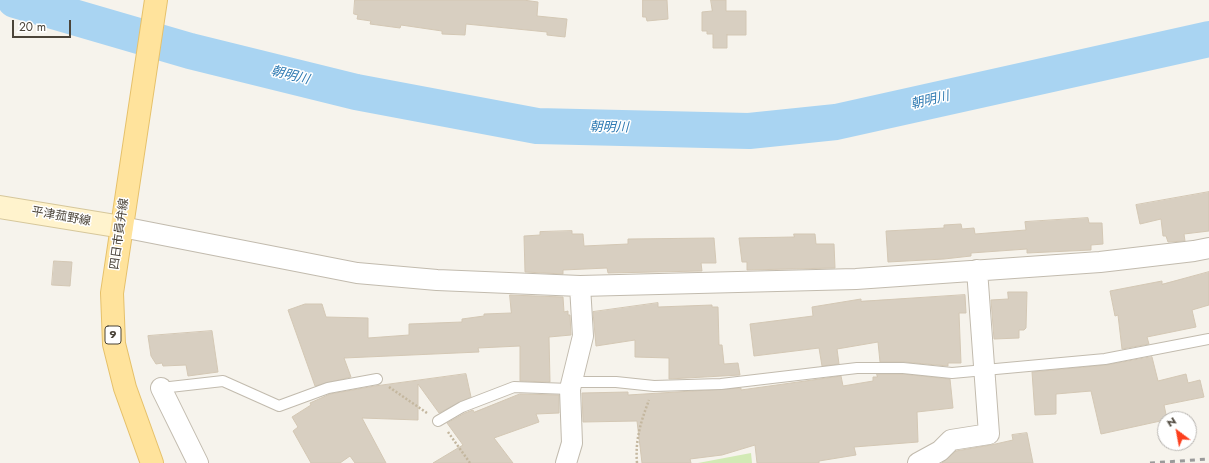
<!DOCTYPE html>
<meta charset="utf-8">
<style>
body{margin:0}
#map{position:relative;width:1209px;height:463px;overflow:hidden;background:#f6f3ec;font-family:Jost,sans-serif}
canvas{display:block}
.north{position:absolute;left:1157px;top:411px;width:40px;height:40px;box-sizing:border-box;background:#fff;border:1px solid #b7b4b0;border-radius:50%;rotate:328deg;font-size:11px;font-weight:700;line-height:16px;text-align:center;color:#4b4439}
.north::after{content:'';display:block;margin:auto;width:14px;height:18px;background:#fc3f1d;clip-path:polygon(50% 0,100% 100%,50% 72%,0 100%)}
.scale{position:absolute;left:12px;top:20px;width:59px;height:18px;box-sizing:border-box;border:2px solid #4b4439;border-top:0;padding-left:5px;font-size:12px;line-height:14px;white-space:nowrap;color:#4b4439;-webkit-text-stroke:3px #fff;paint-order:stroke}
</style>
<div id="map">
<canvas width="1209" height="463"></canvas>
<div class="north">N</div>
<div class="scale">20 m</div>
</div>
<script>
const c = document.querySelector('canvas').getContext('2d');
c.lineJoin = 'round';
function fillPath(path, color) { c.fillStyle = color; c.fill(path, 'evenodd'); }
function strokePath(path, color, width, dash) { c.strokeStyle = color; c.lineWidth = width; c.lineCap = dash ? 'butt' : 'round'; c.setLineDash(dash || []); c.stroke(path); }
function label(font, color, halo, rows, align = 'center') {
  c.font = font + ' Jost,"Noto Sans JP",sans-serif'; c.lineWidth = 3; c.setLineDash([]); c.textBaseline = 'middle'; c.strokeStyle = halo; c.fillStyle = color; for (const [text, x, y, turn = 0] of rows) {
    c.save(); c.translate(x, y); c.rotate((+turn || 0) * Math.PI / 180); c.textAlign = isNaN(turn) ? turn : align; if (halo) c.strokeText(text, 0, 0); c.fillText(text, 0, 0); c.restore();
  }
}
fillPath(new Path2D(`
 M 751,453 L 752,463 L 698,463 Z`), '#d2eab5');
strokePath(new Path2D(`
 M 15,0 L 190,51 L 356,92 L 537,126 L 749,131 L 836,122 L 1209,39`), '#a9d4f2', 36);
const building = new Path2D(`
 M 355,0 L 523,0 L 538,2 L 537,16 L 567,19 L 565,37 L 547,35 L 547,32 L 466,24 L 465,35 L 442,34 L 442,31 L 401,25 L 400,28 L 370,24 L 371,21 L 357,19 L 358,15 L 354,14 Z
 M 643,0 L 667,0 L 668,19 L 647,21 L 646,17 L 643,17 Z
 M 711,0 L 726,0 L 726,11 L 746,11 L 746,35 L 727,35 L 727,34 L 727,48 L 713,48 L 713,34 L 707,34 L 707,31 L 702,31 L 702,12 L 712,11 Z
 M 1209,192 L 1209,231 L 1184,234 L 1185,241 L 1168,242 L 1166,236 L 1163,236 L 1161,219 L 1140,224 L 1136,205 Z
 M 1088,218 L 1089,223 L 1102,223 L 1103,244 L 1091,245 L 1091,250 L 1027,253 L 1027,249 L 971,253 L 971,256 L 944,259 L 888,262 L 886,231 L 944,228 L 944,225 L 961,224 L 962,229 L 974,228 L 975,234 L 1026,230 L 1025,222 Z
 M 572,231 L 572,234 L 583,234 L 584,246 L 628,244 L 628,239 L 714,238 L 716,263 L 701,263 L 702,271 L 608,273 L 607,268 L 563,270 L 563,274 L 525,272 L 524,236 L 540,235 L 540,232 Z
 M 794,234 L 815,234 L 816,244 L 834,244 L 835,268 L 747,270 L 747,262 L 742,262 L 739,238 L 794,237 Z
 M 54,261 L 72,262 L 70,286 L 52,285 Z
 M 1209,272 L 1209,305 L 1192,310 L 1196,327 L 1147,337 L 1149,344 L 1122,349 L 1118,315 L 1115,316 L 1110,291 L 1162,281 L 1162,284 Z
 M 1008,292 L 1027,292 L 1026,328 L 1024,330 L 1019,330 L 1019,338 L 994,339 L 991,300 L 1008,299 Z
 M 510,295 L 563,297 L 564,312 L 568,311 L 568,315 L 570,315 L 571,335 L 549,337 L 550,382 L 520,381 L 520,346 L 478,348 L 479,352 L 344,358 L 351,377 L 315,386 L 288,310 L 305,304 L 322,304 L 326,317 L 368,318 L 368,338 L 409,335 L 409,324 L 462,322 L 462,319 L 484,316 L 484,314 L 511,313 Z
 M 965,295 L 966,313 L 959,313 L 961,363 L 948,363 L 948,366 L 904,362 L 880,362 L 878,342 L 837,349 L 839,364 L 822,366 L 819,348 L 754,356 L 750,324 L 813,316 L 812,307 L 861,299 L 861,301 Z
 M 658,303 L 658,307 L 712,305 L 712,307 L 718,307 L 719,345 L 722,345 L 724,364 L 738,363 L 740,375 L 669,379 L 669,358 L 635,357 L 635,340 L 596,346 L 593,312 Z
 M 212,331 L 218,372 L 188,376 L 186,365 L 163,366 L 162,363 L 156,364 L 151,356 L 148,336 Z
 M 1152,357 L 1158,381 L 1186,374 L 1188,383 L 1200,380 L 1204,397 L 1164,405 L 1167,419 L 1165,420 L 1101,434 L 1091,391 L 1056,394 L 1056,414 L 1035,415 L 1032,372 L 1106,365 Z
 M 466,374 L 471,397 L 439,413 L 418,384 L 418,420 L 362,418 L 386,463 L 355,463 L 350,456 L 340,463 L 311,463 L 293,431 L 298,427 L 292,417 L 311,405 L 310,403 L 330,394 L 375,386 Z
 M 877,374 L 903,374 L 950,379 L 953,408 L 917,412 L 918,442 L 854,447 L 856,455 L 819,461 L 819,463 L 757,463 L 755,445 L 722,455 L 690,459 L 691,463 L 642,463 L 637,421 L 583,422 L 582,393 L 628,392 L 628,395 L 741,388 L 741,390 L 841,376 L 843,386 L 873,381 L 873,377 L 877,377 Z
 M 520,394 L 559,395 L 559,413 L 536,414 L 539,422 L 494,438 L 513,463 L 433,463 L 463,445 L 447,423 L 465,413 L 473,410 L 474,412 Z
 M 1027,433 L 1033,463 L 942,463 L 956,451 L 991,445 L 1013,440 L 1012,435 Z`);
fillPath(building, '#d8cfc1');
strokePath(building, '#d3c7b4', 1);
const service = new Path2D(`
 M 571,382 L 616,382 L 654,386 L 721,384 L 857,368 L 903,368 L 952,373 L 1105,359 L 1209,339
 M 161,388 L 223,381 L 279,406 L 328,388 L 377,379
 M 438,421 L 462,407 L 514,387 L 570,389`);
const minor = new Path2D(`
 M 122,227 L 357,273 L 437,280 L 580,286 L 856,279 L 1100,262 L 1194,251 L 1209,248
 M 161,388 L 198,463
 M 566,463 L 572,443 L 570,389 L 583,336 L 580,286
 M 918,463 L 940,451 L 951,440 L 989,434 L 977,270`);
const secondary = new Path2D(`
 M 0,207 L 122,227`);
const primary = new Path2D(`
 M 152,463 L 125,388 L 114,344 L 112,293 L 156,0`);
strokePath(service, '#c2bbae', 12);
strokePath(minor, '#c2bbae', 22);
strokePath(secondary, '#d6c79b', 24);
strokePath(primary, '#e6c16a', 24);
strokePath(new Path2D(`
 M 389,387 L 427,413
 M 448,432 L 470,463
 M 637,463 C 635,440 641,421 649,400`), '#c4b79f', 2.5, [2, 2]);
strokePath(service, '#fff', 10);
strokePath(minor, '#fff', 20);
strokePath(secondary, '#fff3cd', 22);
strokePath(primary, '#ffe39c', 22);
strokePath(new Path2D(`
 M 1150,463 L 1209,459`), '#9a9a9a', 3, [5, 5]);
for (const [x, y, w] of [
 [113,335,16]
]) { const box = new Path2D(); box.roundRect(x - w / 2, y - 9, w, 18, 3); c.fillStyle = '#fff'; c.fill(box); strokePath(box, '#4b4439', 1); }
label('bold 11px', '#4b4439', null, [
 ["9",113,335]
]);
label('12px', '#4b4439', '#fff', [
 ["平津菰野線",61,217,10],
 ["四日市員弁線",120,234,-82]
]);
label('italic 13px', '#2e7ab2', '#fff', [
 ["朝明川",290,76,14],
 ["朝明川",930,101,-13],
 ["朝明川",609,128,1]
]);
</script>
